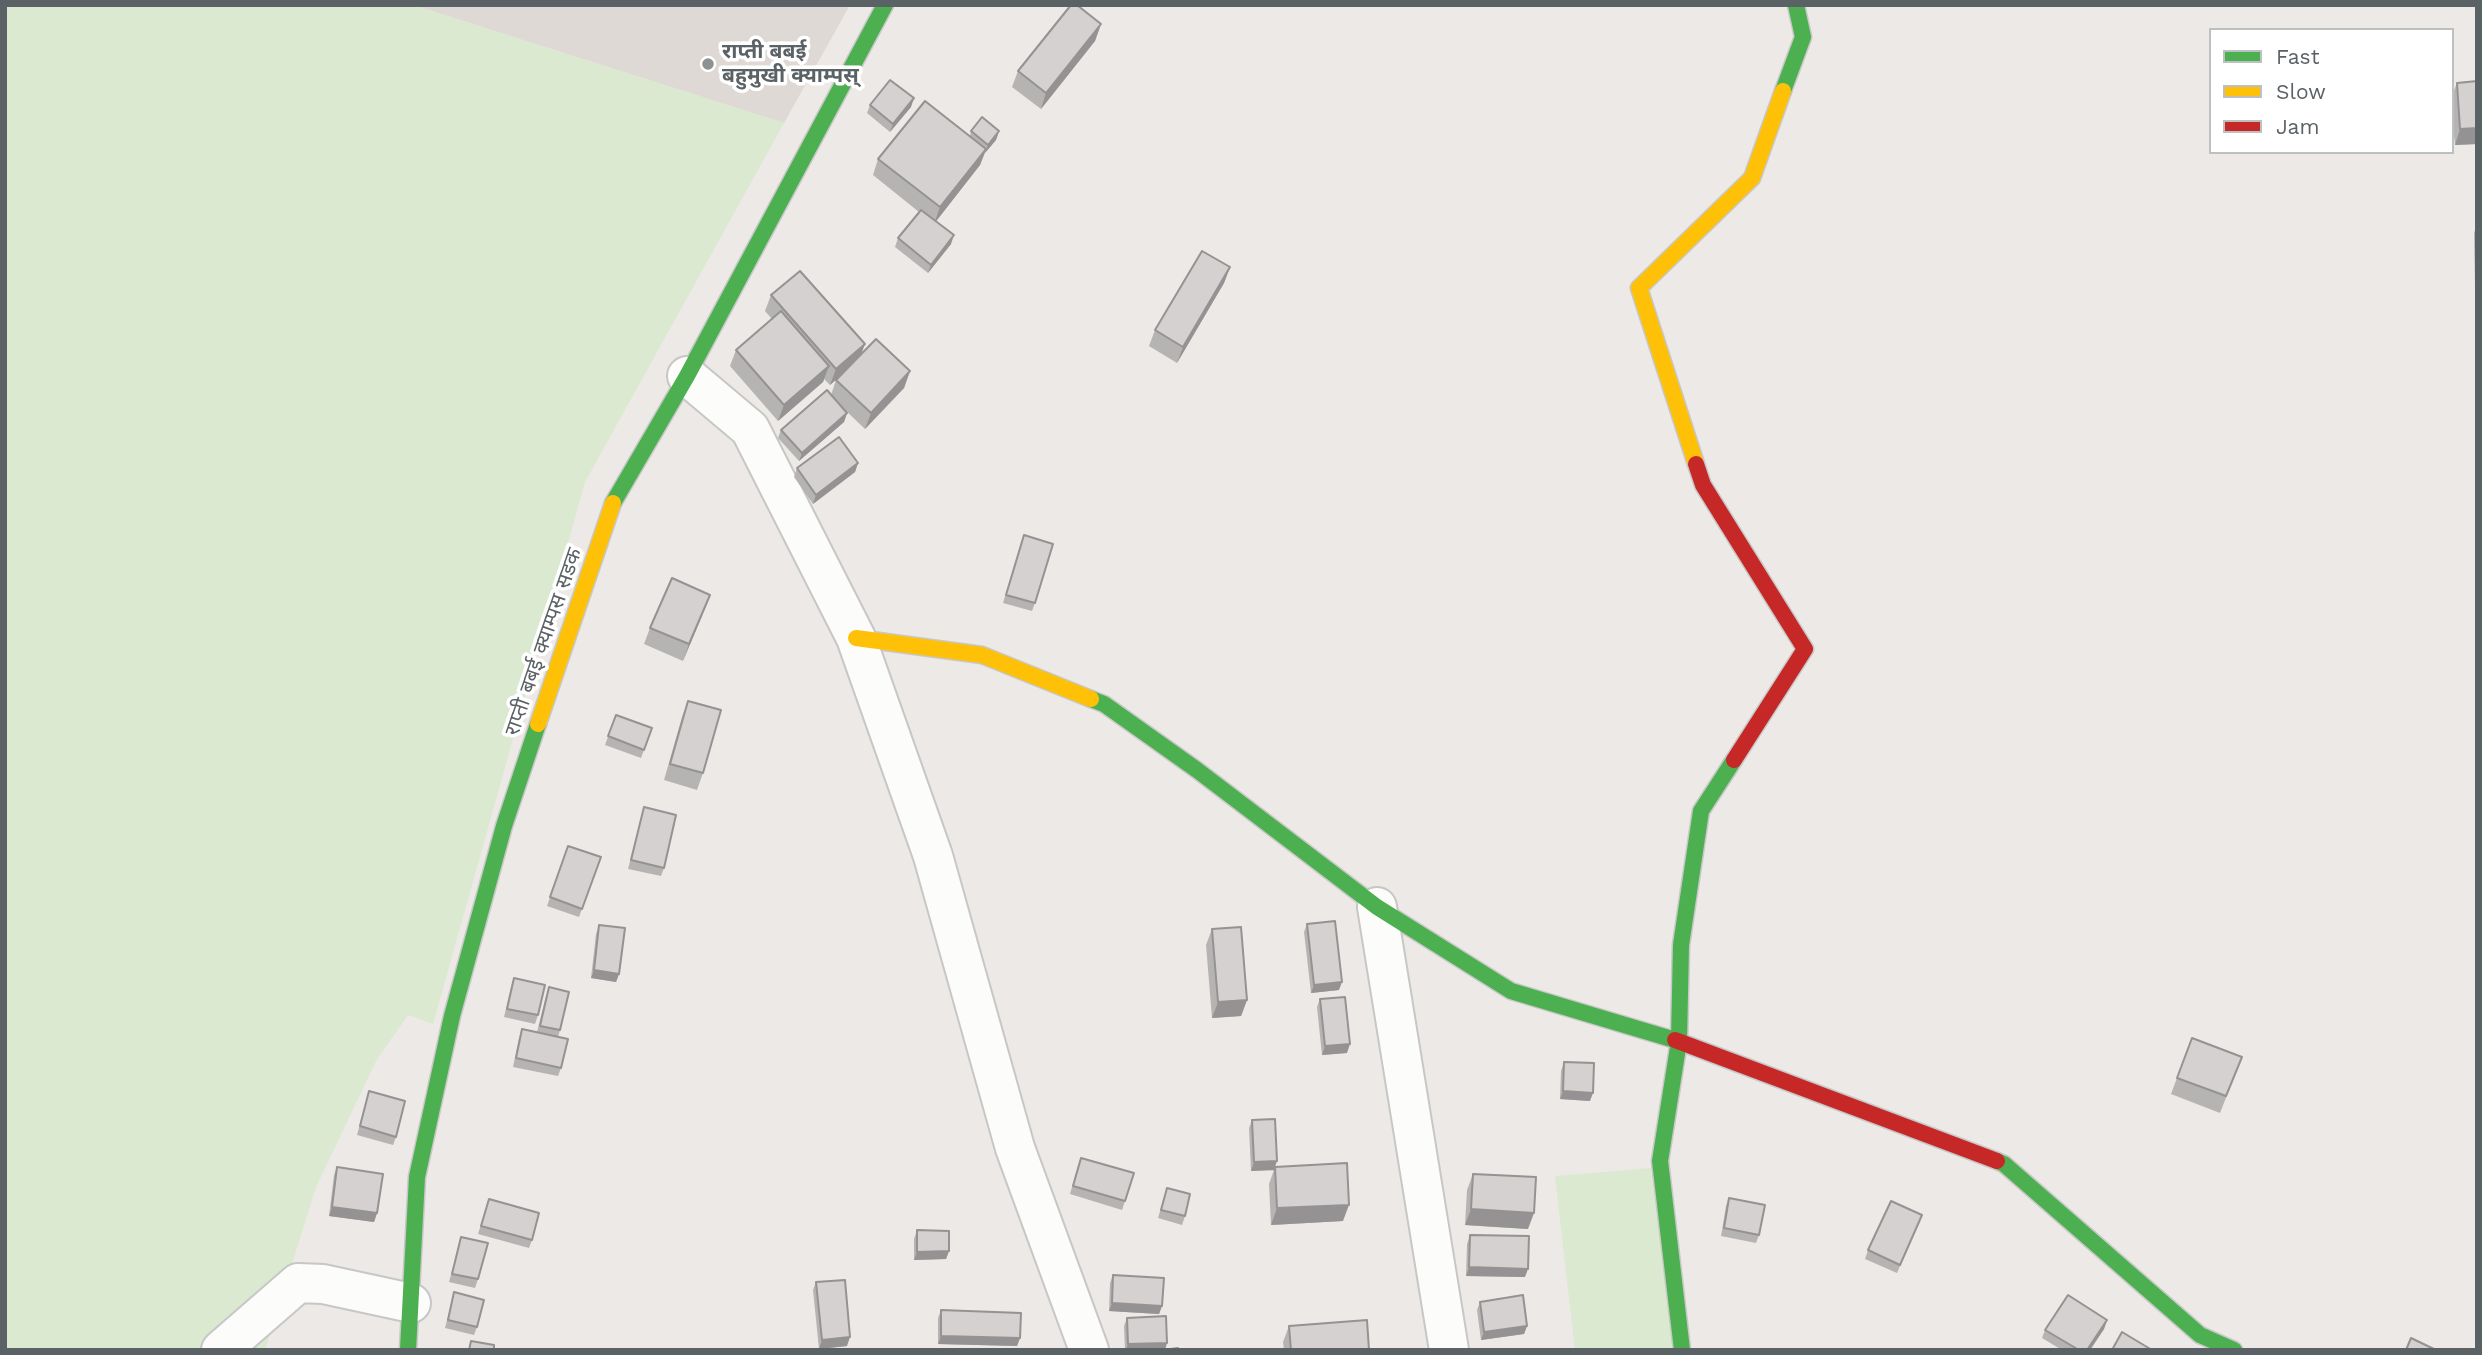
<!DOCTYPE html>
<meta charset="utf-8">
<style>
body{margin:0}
#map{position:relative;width:2482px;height:1355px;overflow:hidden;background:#ece9e6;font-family:"Work Sans",sans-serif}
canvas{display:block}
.frame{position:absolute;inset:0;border:7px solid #5b6265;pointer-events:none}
.legend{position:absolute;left:2209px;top:28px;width:245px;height:126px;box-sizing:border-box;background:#fff;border:2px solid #bdc0c1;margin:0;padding:9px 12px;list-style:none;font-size:21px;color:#5b6265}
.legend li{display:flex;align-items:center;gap:14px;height:35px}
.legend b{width:35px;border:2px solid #bdc0c1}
</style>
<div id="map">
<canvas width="2482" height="1355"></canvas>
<div class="frame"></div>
<ul class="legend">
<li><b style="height:9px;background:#4caf50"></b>Fast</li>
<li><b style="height:9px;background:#ffc107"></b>Slow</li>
<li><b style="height:9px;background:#c62828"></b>Jam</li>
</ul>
</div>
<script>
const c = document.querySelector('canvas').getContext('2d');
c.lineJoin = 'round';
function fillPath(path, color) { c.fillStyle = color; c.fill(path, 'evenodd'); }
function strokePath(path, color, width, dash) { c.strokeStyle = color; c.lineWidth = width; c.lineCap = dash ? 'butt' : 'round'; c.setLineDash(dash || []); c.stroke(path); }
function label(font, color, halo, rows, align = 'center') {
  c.font = font + ' "Work Sans","Noto Sans Devanagari",sans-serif'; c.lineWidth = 7; c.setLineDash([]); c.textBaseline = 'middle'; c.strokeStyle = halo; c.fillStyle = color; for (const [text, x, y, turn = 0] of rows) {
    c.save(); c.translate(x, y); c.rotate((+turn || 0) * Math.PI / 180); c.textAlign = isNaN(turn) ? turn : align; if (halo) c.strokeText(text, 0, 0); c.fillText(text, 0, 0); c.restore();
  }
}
fillPath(new Path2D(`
 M 413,5 L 850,5 L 784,123 Z`), '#ded9d5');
fillPath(new Path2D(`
 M 5,5 L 413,5 L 784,123 L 585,482 L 433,1024 L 408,1015 L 377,1059 L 316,1187 L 265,1350 L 5,1350 Z
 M 1651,1168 L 1673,1350 L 1575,1350 L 1555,1176 Z`), '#dae9cf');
const street = new Path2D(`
 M 687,376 L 750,429 L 856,638 L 933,856 L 1015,1148 L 1089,1350
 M 1377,907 L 1449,1350
 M 221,1350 L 298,1283 L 323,1284 L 411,1303`);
const fast = new Path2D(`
 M 1783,91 L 1803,37 L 1796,5
 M 613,503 L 687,376 L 885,5
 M 1091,699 L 1104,704 L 1197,770 L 1377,907 L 1511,991 L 1675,1040
 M 1997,1161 L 2004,1164 L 2200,1335 L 2234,1350
 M 408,1350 L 417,1177 L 452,1016 L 504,826 L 538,724
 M 1682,1350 L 1660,1161 L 1679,1041 L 1681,945 L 1701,811 L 1734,760`);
const slow = new Path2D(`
 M 1696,464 L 1639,288 L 1752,178 L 1783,91
 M 856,638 L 982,655 L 1091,699
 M 538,724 L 613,503`);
const jam = new Path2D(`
 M 1696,464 L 1703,485 L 1805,649 L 1734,760
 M 1675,1040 L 1997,1161`);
strokePath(street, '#c6c7c6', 42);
strokePath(fast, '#c7c8c7', 19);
strokePath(slow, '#c7c8c7', 19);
strokePath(jam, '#c7c8c7', 19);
strokePath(street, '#fcfcfb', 38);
strokePath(fast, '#4caf50', 16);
strokePath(slow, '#ffc107', 16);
strokePath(jam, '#c62828', 16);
fillPath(new Path2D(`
 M 1101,24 L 1095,41 L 1041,109 L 1012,87 L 1018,71 Z
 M 2457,83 L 2477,144 L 2455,145 L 2452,116 L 2452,95 Z
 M 870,105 L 911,107 L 890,132 L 867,113 Z
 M 971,131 L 999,131 L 996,140 L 985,153 L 980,165 L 936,221 L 951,244 L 928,273 L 895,247 L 898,238 L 919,212 L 873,175 L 878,159 L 970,136 Z
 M 2477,224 L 2477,287 L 2475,287 L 2474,233 Z
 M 1230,267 L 1224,283 L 1177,363 L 1149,346 L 1155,330 Z
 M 771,295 L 865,344 L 860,355 L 910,371 L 904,388 L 865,429 L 842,407 L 847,413 L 844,422 L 799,461 L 778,438 L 781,430 L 831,395 L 836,380 L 840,376 L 830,385 L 824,379 L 823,382 L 778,421 L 730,366 L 736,350 L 772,319 L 765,311 Z
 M 858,463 L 855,472 L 813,504 L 794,477 L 797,468 Z
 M 1021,543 L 1035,603 L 1032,611 L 1003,603 Z
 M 710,595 L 683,661 L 644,644 L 650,628 Z
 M 688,701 L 703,773 L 697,790 L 664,780 L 682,717 Z
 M 616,715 L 652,728 L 641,758 L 605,745 Z
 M 644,807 L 664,868 L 661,876 L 628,869 Z
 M 568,846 L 601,857 L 579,917 L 547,906 Z
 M 1307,924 L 1339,990 L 1311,993 L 1304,932 Z
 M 599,925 L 619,974 L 616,982 L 591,978 L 596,934 Z
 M 1212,929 L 1247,1000 L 1241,1016 L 1212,1018 L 1206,945 Z
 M 514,978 L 538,1015 L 535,1024 L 504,1017 L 511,987 Z
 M 549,987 L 560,1030 L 558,1037 L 561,1068 L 558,1076 L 513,1067 L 519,1038 L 522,1029 L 537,1032 L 546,996 Z
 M 1320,999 L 1347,1053 L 1322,1055 L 1317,1007 Z
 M 2192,1038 L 2242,1057 L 2220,1113 L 2171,1094 Z
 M 1564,1062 L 1590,1101 L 1560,1099 L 1561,1071 Z
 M 369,1091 L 396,1137 L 393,1145 L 357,1135 Z
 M 1252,1120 L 1274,1170 L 1251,1171 L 1249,1128 Z
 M 1078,1166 L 1125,1201 L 1122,1210 L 1070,1194 Z
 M 337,1167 L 377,1213 L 374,1222 L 329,1216 L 334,1175 Z
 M 1275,1167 L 1343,1221 L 1271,1225 L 1269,1184 Z
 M 1473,1174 L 1528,1229 L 1465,1225 L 1467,1190 Z
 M 1167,1188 L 1185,1216 L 1182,1225 L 1158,1218 Z
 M 1729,1198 L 1759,1235 L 1756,1243 L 1721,1236 L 1726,1206 Z
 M 489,1199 L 532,1240 L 529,1248 L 478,1234 Z
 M 1922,1215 L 1897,1273 L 1865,1259 L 1868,1250 Z
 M 917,1230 L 949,1251 L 946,1259 L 914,1260 L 914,1239 Z
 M 1470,1235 L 1525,1277 L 1466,1276 L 1467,1244 Z
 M 461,1237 L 478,1279 L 475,1288 L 449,1282 Z
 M 1113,1275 L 1162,1306 L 1159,1314 L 1109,1311 L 1110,1283 Z
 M 816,1282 L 847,1346 L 819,1349 L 813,1290 Z
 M 454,1292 L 477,1327 L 474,1335 L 445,1328 Z
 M 1480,1302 L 1527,1326 L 1524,1334 L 1481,1340 L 1477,1310 Z
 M 941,1310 L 1020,1338 L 1017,1346 L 938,1344 L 938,1318 Z
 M 1127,1318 L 1165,1349 L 1179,1350 L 1125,1350 L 1124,1326 Z
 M 2107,1320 L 2104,1329 L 2090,1350 L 2062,1350 L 2042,1338 L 2045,1330 Z
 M 1289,1326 L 1369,1350 L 1284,1350 L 1283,1342 Z`), '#b6b4b3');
fillPath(new Path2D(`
 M 1101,24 L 1095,41 L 1041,109 L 1046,93 Z
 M 914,98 L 911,107 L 890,132 L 893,124 Z
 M 2477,128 L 2477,144 L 2455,145 L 2460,129 Z
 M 999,131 L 996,140 L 985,153 L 988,145 Z
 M 986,149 L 980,165 L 934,224 L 940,207 Z
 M 954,235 L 951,244 L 928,273 L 931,265 Z
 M 1230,267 L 1224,283 L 1177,363 L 1183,347 Z
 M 865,344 L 859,360 L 830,385 L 836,369 Z
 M 829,366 L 823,382 L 778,421 L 784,405 Z
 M 910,371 L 904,388 L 865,429 L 871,413 Z
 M 847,413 L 844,422 L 799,461 L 802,453 Z
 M 858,463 L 855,472 L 813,504 L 816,495 Z
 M 710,595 L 704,611 L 683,661 L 689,644 Z
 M 594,970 L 619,974 L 616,982 L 591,978 Z
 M 1342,982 L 1339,990 L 1311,993 L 1314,985 Z
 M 1247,1000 L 1241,1016 L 1212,1018 L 1218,1002 Z
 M 1350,1044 L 1347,1053 L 1322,1055 L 1325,1046 Z
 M 1563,1091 L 1593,1093 L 1590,1101 L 1560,1099 Z
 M 1277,1161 L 1274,1170 L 1251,1171 L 1254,1162 Z
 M 1349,1205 L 1343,1221 L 1271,1225 L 1277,1208 Z
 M 332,1207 L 377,1213 L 374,1222 L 329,1216 Z
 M 1471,1209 L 1534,1213 L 1528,1229 L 1465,1225 Z
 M 949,1251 L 946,1259 L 914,1260 L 917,1252 Z
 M 1469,1267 L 1528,1269 L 1525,1277 L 1466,1276 Z
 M 1112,1303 L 1162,1306 L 1159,1314 L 1109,1311 Z
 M 2107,1320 L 2104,1329 L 2090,1350 L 2087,1350 Z
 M 1527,1326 L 1524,1334 L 1481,1340 L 1484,1332 Z
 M 941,1336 L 1020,1338 L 1017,1346 L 938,1344 Z
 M 850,1337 L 847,1346 L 819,1349 L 822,1340 Z
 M 1167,1343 L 1165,1350 L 1126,1350 L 1128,1344 Z`), '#949292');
const building = new Path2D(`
 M 1071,5 L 1077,5 L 1101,24 L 1046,93 L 1018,71 Z
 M 890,80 L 914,98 L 893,124 L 870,105 Z
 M 2477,81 L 2477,128 L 2460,129 L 2457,83 Z
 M 925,101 L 986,149 L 940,207 L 878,159 Z
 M 982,117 L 999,131 L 988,145 L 971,131 Z
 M 921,210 L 954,235 L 931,265 L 898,238 Z
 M 1202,251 L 1230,267 L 1183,347 L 1155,330 Z
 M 800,271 L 865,344 L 836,369 L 771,295 Z
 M 781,311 L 829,366 L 784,405 L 736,350 Z
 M 876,339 L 910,371 L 871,413 L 836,380 Z
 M 827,390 L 847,413 L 802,453 L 781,430 Z
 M 839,437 L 858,463 L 816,495 L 797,468 Z
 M 1024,535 L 1053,544 L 1035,603 L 1006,595 Z
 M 672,578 L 710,595 L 689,644 L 650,628 Z
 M 688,701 L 721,710 L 703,773 L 670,764 Z
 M 616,715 L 652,728 L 644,750 L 608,736 Z
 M 644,807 L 676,815 L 664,868 L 631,860 Z
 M 568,846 L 601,857 L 582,909 L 550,897 Z
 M 1335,921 L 1342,982 L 1314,985 L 1307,924 Z
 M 599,925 L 625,928 L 619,974 L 594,970 Z
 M 1241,927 L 1247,1000 L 1218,1002 L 1212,929 Z
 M 514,978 L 545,985 L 538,1015 L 507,1009 Z
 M 549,987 L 569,992 L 560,1030 L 540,1026 Z
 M 1345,997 L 1350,1044 L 1325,1046 L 1320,999 Z
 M 522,1029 L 568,1039 L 561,1068 L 516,1058 Z
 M 2192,1038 L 2242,1057 L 2226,1096 L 2177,1078 Z
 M 1564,1062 L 1594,1063 L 1593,1093 L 1563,1091 Z
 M 369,1091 L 405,1101 L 396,1137 L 360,1126 Z
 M 1275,1119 L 1277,1161 L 1254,1162 L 1252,1120 Z
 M 1081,1158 L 1134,1173 L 1125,1201 L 1073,1186 Z
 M 1347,1163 L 1349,1205 L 1277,1208 L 1275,1167 Z
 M 337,1167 L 383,1174 L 377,1213 L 332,1207 Z
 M 1473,1174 L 1536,1177 L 1534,1213 L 1471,1209 Z
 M 1167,1188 L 1190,1194 L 1185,1216 L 1161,1210 Z
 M 1729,1198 L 1765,1205 L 1759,1235 L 1724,1228 Z
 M 489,1199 L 539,1213 L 532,1240 L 481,1226 Z
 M 1891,1201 L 1922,1215 L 1900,1265 L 1868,1250 Z
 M 917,1230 L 949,1231 L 949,1251 L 917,1252 Z
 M 1470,1235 L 1529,1236 L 1528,1269 L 1469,1267 Z
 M 461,1237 L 488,1243 L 478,1279 L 452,1274 Z
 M 1113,1275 L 1164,1278 L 1162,1306 L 1112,1303 Z
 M 845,1280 L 850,1337 L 822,1340 L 816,1282 Z
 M 454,1292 L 484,1300 L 477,1327 L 448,1320 Z
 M 1523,1295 L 1527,1326 L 1484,1332 L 1480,1302 Z
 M 2068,1295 L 2107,1320 L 2087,1350 L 2079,1350 L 2045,1330 Z
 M 941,1310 L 1021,1313 L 1020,1338 L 941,1336 Z
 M 1166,1316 L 1167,1343 L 1128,1344 L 1127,1318 Z
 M 1367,1320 L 1369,1350 L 1291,1350 L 1289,1326 Z
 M 2122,1332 L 2152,1350 L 2112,1350 Z
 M 2411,1338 L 2436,1350 L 2406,1350 Z
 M 471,1341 L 494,1345 L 494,1350 L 469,1350 Z
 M 1178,1348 L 1179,1350 L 1163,1350 Z`);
fillPath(building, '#d4d1d0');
strokePath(building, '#949292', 2);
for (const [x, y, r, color] of [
 [708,64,7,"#8e9192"]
]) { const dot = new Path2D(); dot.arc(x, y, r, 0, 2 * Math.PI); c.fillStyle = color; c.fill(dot); strokePath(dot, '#fff', 2.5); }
label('bold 21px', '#5b6265', '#fff', [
 ["राप्ती बबई",722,52],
 ["बहुमुखी क्याम्पस्",722,76]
], 'left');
label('21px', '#5b6265', '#fff', [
 ["राप्ती बबई क्याम्पस सडक",544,642,-71]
]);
</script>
